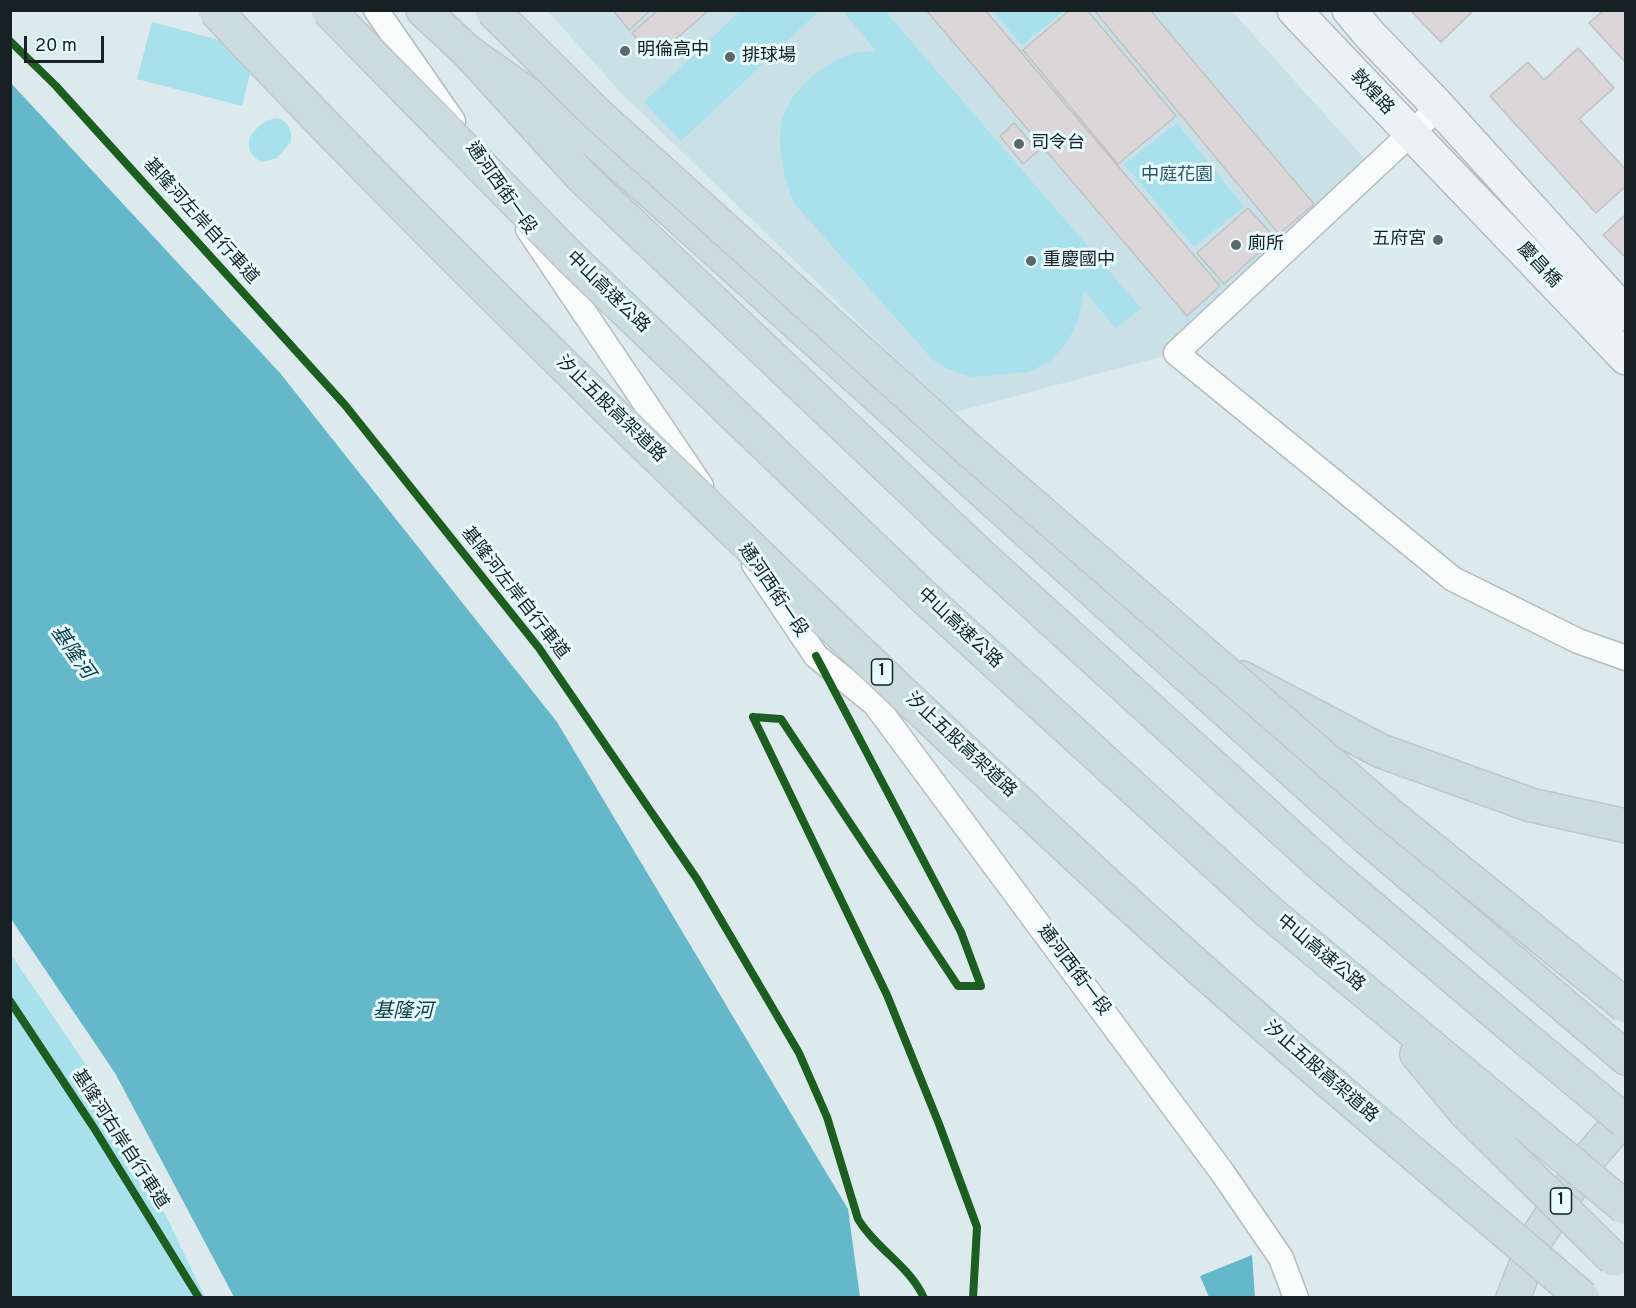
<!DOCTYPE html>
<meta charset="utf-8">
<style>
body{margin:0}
#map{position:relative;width:1636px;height:1308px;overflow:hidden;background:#dceaed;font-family:Overpass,sans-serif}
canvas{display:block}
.frame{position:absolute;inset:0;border:12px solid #172023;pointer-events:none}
.scale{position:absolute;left:24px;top:36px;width:80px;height:27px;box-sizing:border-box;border:3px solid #172023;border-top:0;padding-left:8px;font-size:18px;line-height:21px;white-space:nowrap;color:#172023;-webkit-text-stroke:4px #e6faff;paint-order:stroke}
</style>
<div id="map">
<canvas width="1636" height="1308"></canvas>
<div class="frame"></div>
<div class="scale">20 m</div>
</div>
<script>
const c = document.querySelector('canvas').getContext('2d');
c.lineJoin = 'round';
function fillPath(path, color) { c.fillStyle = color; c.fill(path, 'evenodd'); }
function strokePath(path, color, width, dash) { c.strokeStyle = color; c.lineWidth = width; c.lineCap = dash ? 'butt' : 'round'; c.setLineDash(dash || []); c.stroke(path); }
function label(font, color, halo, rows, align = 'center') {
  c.font = font + ' Overpass,"Noto Sans TC",sans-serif'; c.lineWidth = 6; c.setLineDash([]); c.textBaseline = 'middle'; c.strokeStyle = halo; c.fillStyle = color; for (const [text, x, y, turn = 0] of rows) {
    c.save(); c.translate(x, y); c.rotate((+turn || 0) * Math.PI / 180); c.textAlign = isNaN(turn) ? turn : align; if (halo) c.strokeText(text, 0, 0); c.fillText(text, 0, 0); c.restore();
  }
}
fillPath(new Path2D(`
 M 548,11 L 1232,11 L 1371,166 L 1164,356 L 952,413 L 620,92 Z`), '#c8e0e6');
fillPath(new Path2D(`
 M 814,10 L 817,13 L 681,141 L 644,102 L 740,11 Z
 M 843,11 L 885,11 L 1141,308 L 1116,328 L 1084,291 L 1078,321 L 1066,344 L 1049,362 L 1028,372 L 972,377 L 946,368 L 933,360 L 794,203 C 784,178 778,153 781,126 C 785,93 827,59 858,52 C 863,51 870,52 876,51 Z
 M 993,11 L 1064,11 L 1022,45 Z
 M 152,22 L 256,50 L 242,106 L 137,79 Z
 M 278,118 C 289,123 292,130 291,142 L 277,158 L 262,162 C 251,157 248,151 249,138 C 257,128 264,119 278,118 Z
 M 1177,123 L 1244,207 L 1194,247 L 1124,164 Z
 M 10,953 L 111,1102 L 205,1297 L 11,1297 Z`), '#a8e0ec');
fillPath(new Path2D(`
 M 10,82 L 280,373 L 557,722 L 848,1209 L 860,1297 L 234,1297 L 115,1073 L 11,919 Z
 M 1252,1255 L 1255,1297 L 1209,1297 L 1200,1276 Z`), '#64b8c9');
const building = new Path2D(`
 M 613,10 L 651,10 L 629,30 Z
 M 658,10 L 709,10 L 654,58 L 632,33 Z
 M 926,10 L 985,10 L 1220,286 L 1187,316 Z
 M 1070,10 L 1087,10 L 1176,116 L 1118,164 L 1023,50 Z
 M 1094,10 L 1150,10 L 1314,204 L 1279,234 Z
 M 1410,10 L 1474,10 L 1441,42 Z
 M 1604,10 L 1626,10 L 1626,63 L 1589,23 Z
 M 1578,48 L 1614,88 L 1579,119 L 1626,170 L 1626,186 L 1596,213 L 1490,96 L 1528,62 L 1544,80 Z
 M 1014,123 L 1038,151 L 1023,164 L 1000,136 Z
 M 1248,208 L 1275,238 L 1224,284 L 1197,253 Z
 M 1626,214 L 1626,258 L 1603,235 Z`);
fillPath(building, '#dbd7d9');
strokePath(building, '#c0c1c3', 1.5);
const street = new Path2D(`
 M 376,10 L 453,121
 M 1439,107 L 1176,353 L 1453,579 L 1578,641 L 1626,658
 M 528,229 L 701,486
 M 754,564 L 816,656 L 875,704 L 1222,1172 L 1281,1258 L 1296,1298`);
const secondary = new Path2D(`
 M 1294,10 C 1404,127 1516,242 1626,358
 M 1349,10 L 1370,35 L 1439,107 L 1626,314`);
const highway = new Path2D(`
 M 423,10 L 468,52 L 582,177 L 978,553 L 1326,869 L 1525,1038
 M 468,52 L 597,143 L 1366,837 L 1626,1058
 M 924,597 L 1268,911 L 1487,1093
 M 1242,678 L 1381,751 L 1531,805 L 1626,826
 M 1417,1054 L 1466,1113
 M 1513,1298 L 1536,1239 L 1591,1156 L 1626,1115`);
strokePath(street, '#b1bcbe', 27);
strokePath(secondary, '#b1bcbe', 36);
strokePath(highway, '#bfc7c8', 36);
strokePath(street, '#fafcfc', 24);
strokePath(secondary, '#ecf2f3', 33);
strokePath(highway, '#ccdbde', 33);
const highwayBridge = new Path2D(`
 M 215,10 C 355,160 501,304 647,447 C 800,596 955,744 1112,889 C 1265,1030 1425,1163 1583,1298
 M 328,10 L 571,258 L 924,597
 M 492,10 L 596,113 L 967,448 L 1390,815 L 1626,1006
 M 1525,1038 L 1626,1122
 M 1487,1093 L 1626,1208
 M 1466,1113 L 1614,1259`);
strokePath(highwayBridge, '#bfc7c8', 36, []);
strokePath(highwayBridge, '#ccdbde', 33);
strokePath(new Path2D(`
 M 10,41 L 56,86 L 345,405 L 539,648 L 697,879 L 799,1053 L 827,1117 L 858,1219 C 876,1249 910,1266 924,1298
 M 753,717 L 781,719 L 958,986 L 981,986 L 961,932 L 816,656
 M 753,717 L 887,995 L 939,1124 L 977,1227 L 973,1298
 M 10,1001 L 94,1128 L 199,1298`), '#1b5e20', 8);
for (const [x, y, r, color] of [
 [625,51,6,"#5c676a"],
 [730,57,6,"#5c676a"],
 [1019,144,6,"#5c676a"],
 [1438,240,6,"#5c676a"],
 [1236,245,6,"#5c676a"],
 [1031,261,6,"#5c676a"]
]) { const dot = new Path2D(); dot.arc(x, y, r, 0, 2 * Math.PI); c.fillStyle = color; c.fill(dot); strokePath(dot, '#e6faff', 2); }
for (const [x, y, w] of [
 [882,672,21],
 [1561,1201,21]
]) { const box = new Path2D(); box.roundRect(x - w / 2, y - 13, w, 26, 4.5); c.fillStyle = '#e6faff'; c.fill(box); strokePath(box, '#172023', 1.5); }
label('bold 16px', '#172023', null, [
 ["1",882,672],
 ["1",1561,1201]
]);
label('18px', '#172023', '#e6faff', [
 ["明倫高中",637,51],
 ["排球場",742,57],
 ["司令台",1031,144],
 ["五府宮",1426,240,"right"],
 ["廁所",1248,245],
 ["重慶國中",1043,261]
], 'left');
label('18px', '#172023', '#e6faff', [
 ["敦煌路",1371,93,47],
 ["通河西街一段",500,189,55],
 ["基隆河左岸自行車道",200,222,48],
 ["慶昌橋",1538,266,47],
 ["中山高速公路",607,293,44],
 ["汐止五股高架道路",610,410,44],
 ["通河西街一段",772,591,56],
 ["基隆河左岸自行車道",514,594,52],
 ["中山高速公路",959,629,43],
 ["汐止五股高架道路",960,746,43],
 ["中山高速公路",1320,954,40],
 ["通河西街一段",1073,971,53],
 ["汐止五股高架道路",1320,1073,41],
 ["基隆河右岸自行車道",119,1140,57]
]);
label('18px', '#295762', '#e6faff', [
 ["中庭花園",1177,176]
]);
label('italic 20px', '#0e404a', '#e6faff', [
 ["基隆河",71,653,55],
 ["基隆河",403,1013]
]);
</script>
